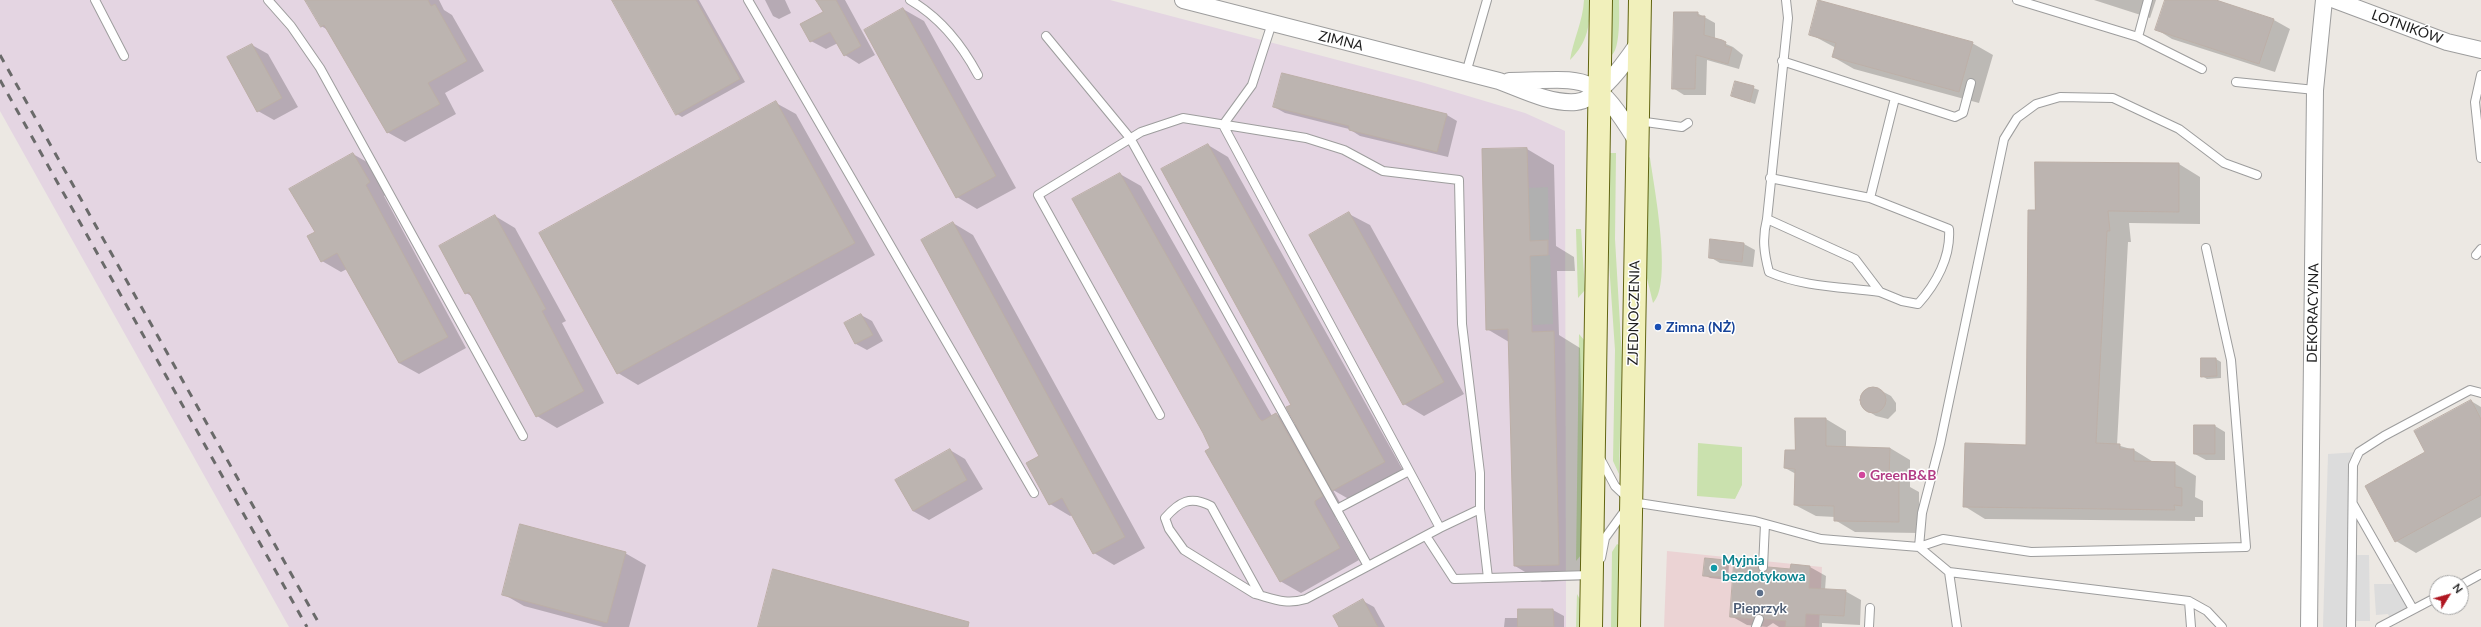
<!DOCTYPE html>
<meta charset="utf-8">
<style>
body{margin:0}
#map{position:relative;width:2481px;height:627px;overflow:hidden;background:#ece8e3;font-family:Lato,sans-serif}
canvas{display:block}
.north{position:absolute;left:2429px;top:575px;width:40px;height:40px;box-sizing:border-box;background:#fff;border:1px solid #a4a4a4;border-radius:50%;rotate:53deg;font-size:11px;font-weight:700;line-height:16px;text-align:center;color:#1c1c1c}
.north::after{content:'';display:block;margin:auto;width:14px;height:18px;background:#b01722;clip-path:polygon(50% 0,100% 100%,50% 72%,0 100%)}
</style>
<div id="map">
<canvas width="2481" height="627"></canvas>
<div class="north">N</div>
</div>
<script>
const c = document.querySelector('canvas').getContext('2d');
c.lineJoin = 'round';
function fillPath(path, color) { c.fillStyle = color; c.fill(path, 'evenodd'); }
function strokePath(path, color, width, dash) { c.strokeStyle = color; c.lineWidth = width; c.lineCap = dash ? 'butt' : 'round'; c.setLineDash(dash || []); c.stroke(path); }
function label(font, color, halo, rows, align = 'center') {
  c.font = font + ' Lato,sans-serif'; c.lineWidth = 3; c.setLineDash([]); c.textBaseline = 'middle'; c.strokeStyle = halo; c.fillStyle = color; for (const [text, x, y, turn = 0] of rows) {
    c.save(); c.translate(x, y); c.rotate((+turn || 0) * Math.PI / 180); c.textAlign = isNaN(turn) ? turn : align; if (halo) c.strokeText(text, 0, 0); c.fillText(text, 0, 0); c.restore();
  }
}
fillPath(new Path2D(`
 M 1667,551 L 1822,567 L 1819,627 L 1664,627 Z`), '#ebd3d4');
fillPath(new Path2D(`
 M 0,0 L 1110,0 L 1421,82 L 1525,113 L 1565,131 L 1566,627 L 289,627 L 0,111 Z`), '#e4d5e2');
fillPath(new Path2D(`
 M 1584,0 L 1590,0 C 1590,25 1588,42 1570,60 C 1573,40 1583,21 1584,0 Z
 M 1610,0 L 1619,0 C 1619,12 1621,49 1611,56 Z
 M 1608,153 L 1616,153 L 1615,239 L 1622,359 L 1619,474 L 1613,461 L 1615,350 L 1607,234 Z
 M 1646,153 L 1650,158 C 1654,187 1673,284 1653,303 L 1645,270 Z
 M 1576,229 L 1581,229 L 1585,290 L 1578,298 Z
 M 1579,334 L 1585,341 L 1582,554 L 1576,561 Z
 M 1698,443 L 1742,447 L 1742,485 L 1735,499 L 1697,496 Z
 M 1617,544 L 1619,545 L 1620,555 L 1619,627 L 1611,627 L 1612,552 Z
 M 1577,594 L 1581,601 L 1581,627 L 1576,627 Z`), '#cae1ae');
fillPath(new Path2D(`
 M 1548,187 L 1549,240 L 1530,241 L 1528,188 Z
 M 1550,255 L 1553,324 L 1533,325 L 1530,256 Z
 M 2359,452 L 2353,465 L 2352,555 L 2369,555 L 2370,621 L 2351,621 L 2351,627 L 2323,627 L 2328,454 Z
 M 2374,584 L 2399,584 L 2413,609 L 2391,621 L 2388,614 L 2376,615 Z`), '#dcdcdc');
fillPath(new Path2D(`
 M 306,0 L 439,0 L 444,10 L 452,15 L 484,71 L 445,93 L 456,114 L 405,142 L 387,132 L 328,30 L 321,26 Z
 M 613,0 L 699,0 L 745,82 L 682,117 L 677,114 Z
 M 765,0 L 785,0 L 791,13 L 779,19 L 773,16 Z
 M 817,0 L 845,0 L 875,55 L 859,64 L 845,55 L 838,43 L 826,49 L 811,41 L 824,13 Z
 M 2094,0 L 2156,0 L 2150,18 Z
 M 2166,0 L 2213,0 L 2274,20 L 2290,29 L 2275,72 L 2172,39 L 2156,29 Z
 M 903,9 L 924,21 L 1016,188 L 977,209 L 957,197 Z
 M 1697,13 L 1715,23 L 1715,39 L 1733,47 L 1743,55 L 1739,69 L 1707,60 L 1706,95 L 1684,95 L 1673,88 Z
 M 1810,34 L 1972,43 L 1993,55 L 1979,103 L 1854,69 L 1833,57 L 1836,48 Z
 M 252,45 L 268,54 L 298,107 L 274,120 L 258,111 Z
 M 1736,82 L 1759,90 L 1755,104 L 1732,96 Z
 M 776,103 L 796,114 L 875,255 L 638,385 L 618,373 Z
 M 1274,107 L 1447,115 L 1457,121 L 1448,157 L 1360,136 L 1349,129 L 1285,113 Z
 M 1208,145 L 1228,157 L 1405,474 L 1354,502 L 1333,490 L 1343,508 L 1335,512 L 1335,517 L 1359,560 L 1301,593 L 1280,581 L 1207,452 L 1212,449 L 1120,174 L 1141,186 L 1272,416 L 1276,414 L 1298,426 Z
 M 1527,149 L 1554,165 L 1556,246 L 1574,257 L 1575,271 L 1557,271 L 1559,335 L 1580,348 L 1586,580 L 1542,582 L 1515,566 L 1509,342 L 1487,329 L 1483,150 Z
 M 353,154 L 372,165 L 388,193 L 384,196 L 466,348 L 419,374 L 399,363 L 347,269 L 341,272 L 322,261 L 316,232 Z
 M 2179,164 L 2200,177 L 2200,224 L 2129,223 L 2131,242 L 2128,242 L 2117,445 L 2134,450 L 2155,463 L 2174,463 L 2196,476 L 2195,497 L 2203,501 L 2203,517 L 2195,517 L 2195,521 L 1985,519 L 1964,506 L 2027,446 L 2035,211 Z
 M 1349,214 L 1370,225 L 1464,394 L 1424,416 L 1404,404 Z
 M 495,216 L 515,228 L 566,321 L 562,323 L 604,403 L 557,428 L 537,416 L 473,297 L 466,293 Z
 M 953,223 L 973,235 L 1145,548 L 1114,565 L 1094,553 L 1073,515 L 1070,516 L 1050,504 L 1041,456 Z
 M 1711,240 L 1744,244 L 1755,250 L 1753,267 L 1720,263 L 1710,257 Z
 M 861,315 L 872,321 L 883,341 L 867,350 L 856,344 L 845,323 Z
 M 2216,359 L 2221,362 L 2221,378 L 2207,379 L 2202,376 Z
 M 1868,388 L 1880,390 L 1891,396 L 1896,403 L 1896,411 L 1888,419 L 1876,416 L 1865,409 L 1861,402 L 1862,394 Z
 M 2471,401 L 2481,407 L 2481,517 L 2416,553 L 2396,541 L 2427,453 Z
 M 1826,419 L 1846,431 L 1846,448 L 1890,448 L 1910,460 L 1910,487 L 1919,492 L 1919,533 L 1855,532 L 1835,520 L 1835,517 L 1816,516 L 1795,505 L 1796,474 L 1785,468 L 1796,451 Z
 M 2215,426 L 2225,432 L 2225,460 L 2206,460 L 2195,454 Z
 M 950,450 L 965,459 L 983,489 L 929,520 L 913,511 Z
 M 625,553 L 646,565 L 629,627 L 603,627 L 524,606 L 503,594 Z
 M 1724,561 L 1729,564 L 1728,580 L 1710,578 L 1704,575 Z
 M 1791,565 L 1810,567 L 1826,576 L 1825,590 L 1845,591 L 1861,600 L 1860,625 L 1822,623 L 1822,627 L 1779,627 L 1773,623 L 1767,627 L 1747,625 L 1731,616 L 1757,567 L 1765,572 L 1791,570 Z
 M 1363,601 L 1374,607 L 1385,627 L 1340,627 Z
 M 1519,610 L 1553,610 L 1564,616 L 1564,627 L 1504,627 L 1505,618 L 1519,618 Z`), '#0003');
const building = new Path2D(`
 M 305,0 L 428,0 L 431,6 L 435,4 L 467,61 L 428,83 L 440,104 L 387,133 L 324,25 L 321,27 Z
 M 612,0 L 696,0 L 740,79 L 676,115 Z
 M 816,0 L 836,0 L 861,46 L 844,56 L 830,32 L 810,42 L 800,24 L 823,12 Z
 M 1818,0 L 1973,42 L 1959,92 L 1832,57 L 1836,43 L 1809,35 Z
 M 2165,0 L 2216,0 L 2274,19 L 2259,64 L 2155,30 Z
 M 903,8 L 996,176 L 956,198 L 864,30 Z
 M 1674,12 L 1698,12 L 1698,16 L 1705,16 L 1704,35 L 1722,40 L 1726,42 L 1725,46 L 1732,48 L 1728,64 L 1696,55 L 1695,89 L 1672,89 Z
 M 252,44 L 282,98 L 257,112 L 227,57 Z
 M 1282,73 L 1447,114 L 1437,152 L 1349,130 L 1349,126 L 1273,107 Z
 M 1735,81 L 1754,86 L 1750,102 L 1731,96 Z
 M 776,101 L 855,243 L 617,374 L 539,233 Z
 M 1208,144 L 1385,462 L 1332,491 L 1286,407 L 1291,405 L 1161,169 Z
 M 1527,148 L 1530,241 L 1548,240 L 1548,255 L 1530,256 L 1532,332 L 1554,331 L 1559,565 L 1514,566 L 1508,329 L 1486,330 L 1482,149 Z
 M 353,153 L 370,182 L 366,185 L 448,337 L 399,363 L 337,253 L 321,262 L 307,236 L 315,232 L 289,189 Z
 M 2035,162 L 2179,163 L 2179,212 L 2108,211 L 2110,231 L 2107,231 L 2096,443 L 2120,444 L 2120,449 L 2134,449 L 2134,461 L 2175,462 L 2175,487 L 2182,488 L 2182,506 L 2174,505 L 2175,510 L 1963,507 L 1965,443 L 2026,445 L 2028,210 L 2035,210 Z
 M 1120,173 L 1259,418 L 1262,421 L 1276,413 L 1323,496 L 1315,501 L 1315,504 L 1340,548 L 1280,582 L 1205,451 L 1210,448 L 1203,433 L 1072,199 Z
 M 1349,212 L 1444,382 L 1403,405 L 1309,235 Z
 M 495,215 L 546,309 L 542,311 L 584,391 L 536,417 L 469,292 L 465,294 L 439,246 Z
 M 953,222 L 1125,537 L 1093,554 L 1062,498 L 1049,505 L 1026,463 L 1039,456 L 921,240 Z
 M 1710,239 L 1744,243 L 1742,262 L 1709,258 Z
 M 861,314 L 873,335 L 855,344 L 844,323 Z
 M 2201,358 L 2216,358 L 2217,376 L 2201,377 Z
 M1860 400a13 13 0 1 1 26 0a13 13 0 1 1-26 0Z
 M 2471,400 L 2481,419 L 2481,495 L 2395,542 L 2365,486 L 2425,452 L 2414,431 Z
 M 1795,418 L 1826,418 L 1826,446 L 1890,448 L 1889,479 L 1899,479 L 1899,522 L 1834,521 L 1834,506 L 1794,505 L 1795,469 L 1784,468 L 1785,450 L 1795,450 Z
 M 2194,425 L 2215,425 L 2215,454 L 2194,454 Z
 M 950,449 L 967,480 L 913,511 L 895,480 Z
 M 520,524 L 626,552 L 607,623 L 502,595 Z
 M 1705,558 L 1725,560 L 1723,577 L 1703,576 Z
 M 1734,564 L 1758,566 L 1758,570 L 1763,572 L 1768,567 L 1790,569 L 1791,564 L 1810,566 L 1809,588 L 1846,590 L 1844,616 L 1806,614 L 1805,627 L 1785,627 L 1786,621 L 1764,619 L 1761,614 L 1756,615 L 1753,619 L 1730,617 Z
 M 773,569 L 969,622 L 968,627 L 758,627 Z
 M 1363,599 L 1378,627 L 1339,627 L 1333,616 Z
 M 1518,609 L 1553,609 L 1554,627 L 1518,627 Z`);
fillPath(building, '#bcb4b0');
strokePath(building, '#bcafa7', 1);
const service = new Path2D(`
 M 95,0 L 124,56
 M 268,0 L 291,26 L 320,68 L 523,436
 M 748,0 L 1034,493
 M 910,0 C 941,18 962,45 978,75
 M 1786,0 L 1788,18 L 1767,219 L 1855,259 L 1880,292 L 1902,301 L 1918,304 C 1936,284 1951,257 1949,229 L 1870,198
 M 2017,0 L 2138,37 L 2202,69
 M 1046,36 L 1130,138 L 1368,566
 M 2138,37 L 2148,0
 M 1782,61 L 1955,117 L 1963,113 L 1971,83
 M 1466,73 L 1487,0
 M 2481,75 L 2475,102 L 2481,158
 M 2236,82 L 2315,90
 M 1638,121 L 1682,127 L 1688,123
 M 1770,178 L 1870,198 L 1895,98
 M 1767,219 C 1762,238 1764,253 1769,272 C 1803,287 1843,287 1880,292
 M 2476,255 L 2481,249
 M 1160,415 L 1038,195 L 1141,132 L 1183,118 L 1306,138 L 1344,150 L 1383,171 L 1459,180 L 1462,324 L 1480,473 L 1480,509 L 1440,528
 M 1601,460 L 1615,486 L 1632,502 L 1755,521 L 1821,539 L 1919,547 L 1943,539 L 2031,552 L 2246,547 L 2231,360 L 2206,248
 M 2353,504 L 2413,609
 M 1337,509 L 1409,471
 M 1480,509 L 1488,578
 M 1426,536 L 1454,579 L 1590,575
 M 1601,558 L 1605,538 L 1626,509
 M 1763,567 L 1765,524
 M 1949,572 L 2189,601 L 2207,611 L 2222,627
 M 2461,585 L 2481,574
 M 1260,595 L 1211,506 C 1190,495 1179,502 1165,518 L 1169,529 L 1184,550 L 1255,594 C 1274,599 1286,605 1306,599 L 1440,528 L 1223,125 L 1252,85 L 1272,23
 M 2189,601 L 2191,627
 M 1756,627 L 1759,619
 M 1869,627 L 1870,608
 M 1957,627 L 1949,572 L 1919,547 L 1922,513 L 1940,444 L 2004,139 L 2017,118 L 2036,104 L 2060,97 L 2113,98 L 2179,129 L 2224,163 L 2257,175
 M 2351,627 L 2353,465 L 2359,452 L 2384,436 L 2470,390 L 2481,393
 M 2380,627 L 2437,597`);
const minor = new Path2D(`
 M 1183,0 L 1499,81 C 1523,90 1550,104 1576,102 C 1600,100 1627,60 1639,42
 M 2335,0 L 2447,42 L 2481,50
 M 1509,81 C 1587,80 1592,69 1636,140
 M 2309,627 L 2315,90 L 2324,0`);
const secondary = new Path2D(`
 M 1591,627 L 1601,0
 M 1629,627 L 1640,0`);
strokePath(service, '#9d9d9d', 10);
strokePath(minor, '#9d9d9d', 18);
strokePath(secondary, '#616411', 24);
strokePath(service, '#fff', 8);
strokePath(minor, '#fff', 16);
strokePath(secondary, '#f1f0bb', 22);
strokePath(new Path2D(`
 M 0,55 L 321,627
 M 0,80 L 307,627`), '#6a6a6a', 3, [8, 8]);
for (const [x, y, r, color] of [
 [1658,327,4,"#1a4fb4"],
 [1862,475,4,"#d1479c"],
 [1714,568,4,"#0f9aa8"],
 [1760,593,4,"#5c6f8a"]
]) { const dot = new Path2D(); dot.arc(x, y, r, 0, 2 * Math.PI); c.fillStyle = color; c.fill(dot); strokePath(dot, '#fff', 1.5); }
label('14px', '#1c1c1c', '#fff', [
 ["LOTNIKÓW",2407,27,20],
 ["ZIMNA",1341,41,14],
 ["ZJEDNOCZENIA",1634,313,-89],
 ["DEKORACYJNA",2313,313,-89]
]);
label('bold 14px', '#164399', '#fff', [
 ["Zimna (NŻ)",1666,327]
], 'left');
label('bold 14px', '#b23c85', '#fff', [
 ["GreenB&B",1870,475]
], 'left');
label('bold 14px', '#0d838f', '#fff', [
 ["Myjnia",1722,560],
 ["bezdotykowa",1722,576]
], 'left');
label('bold 14px', '#4e5e75', '#fff', [
 ["Pieprzyk",1760,608]
]);
</script>
